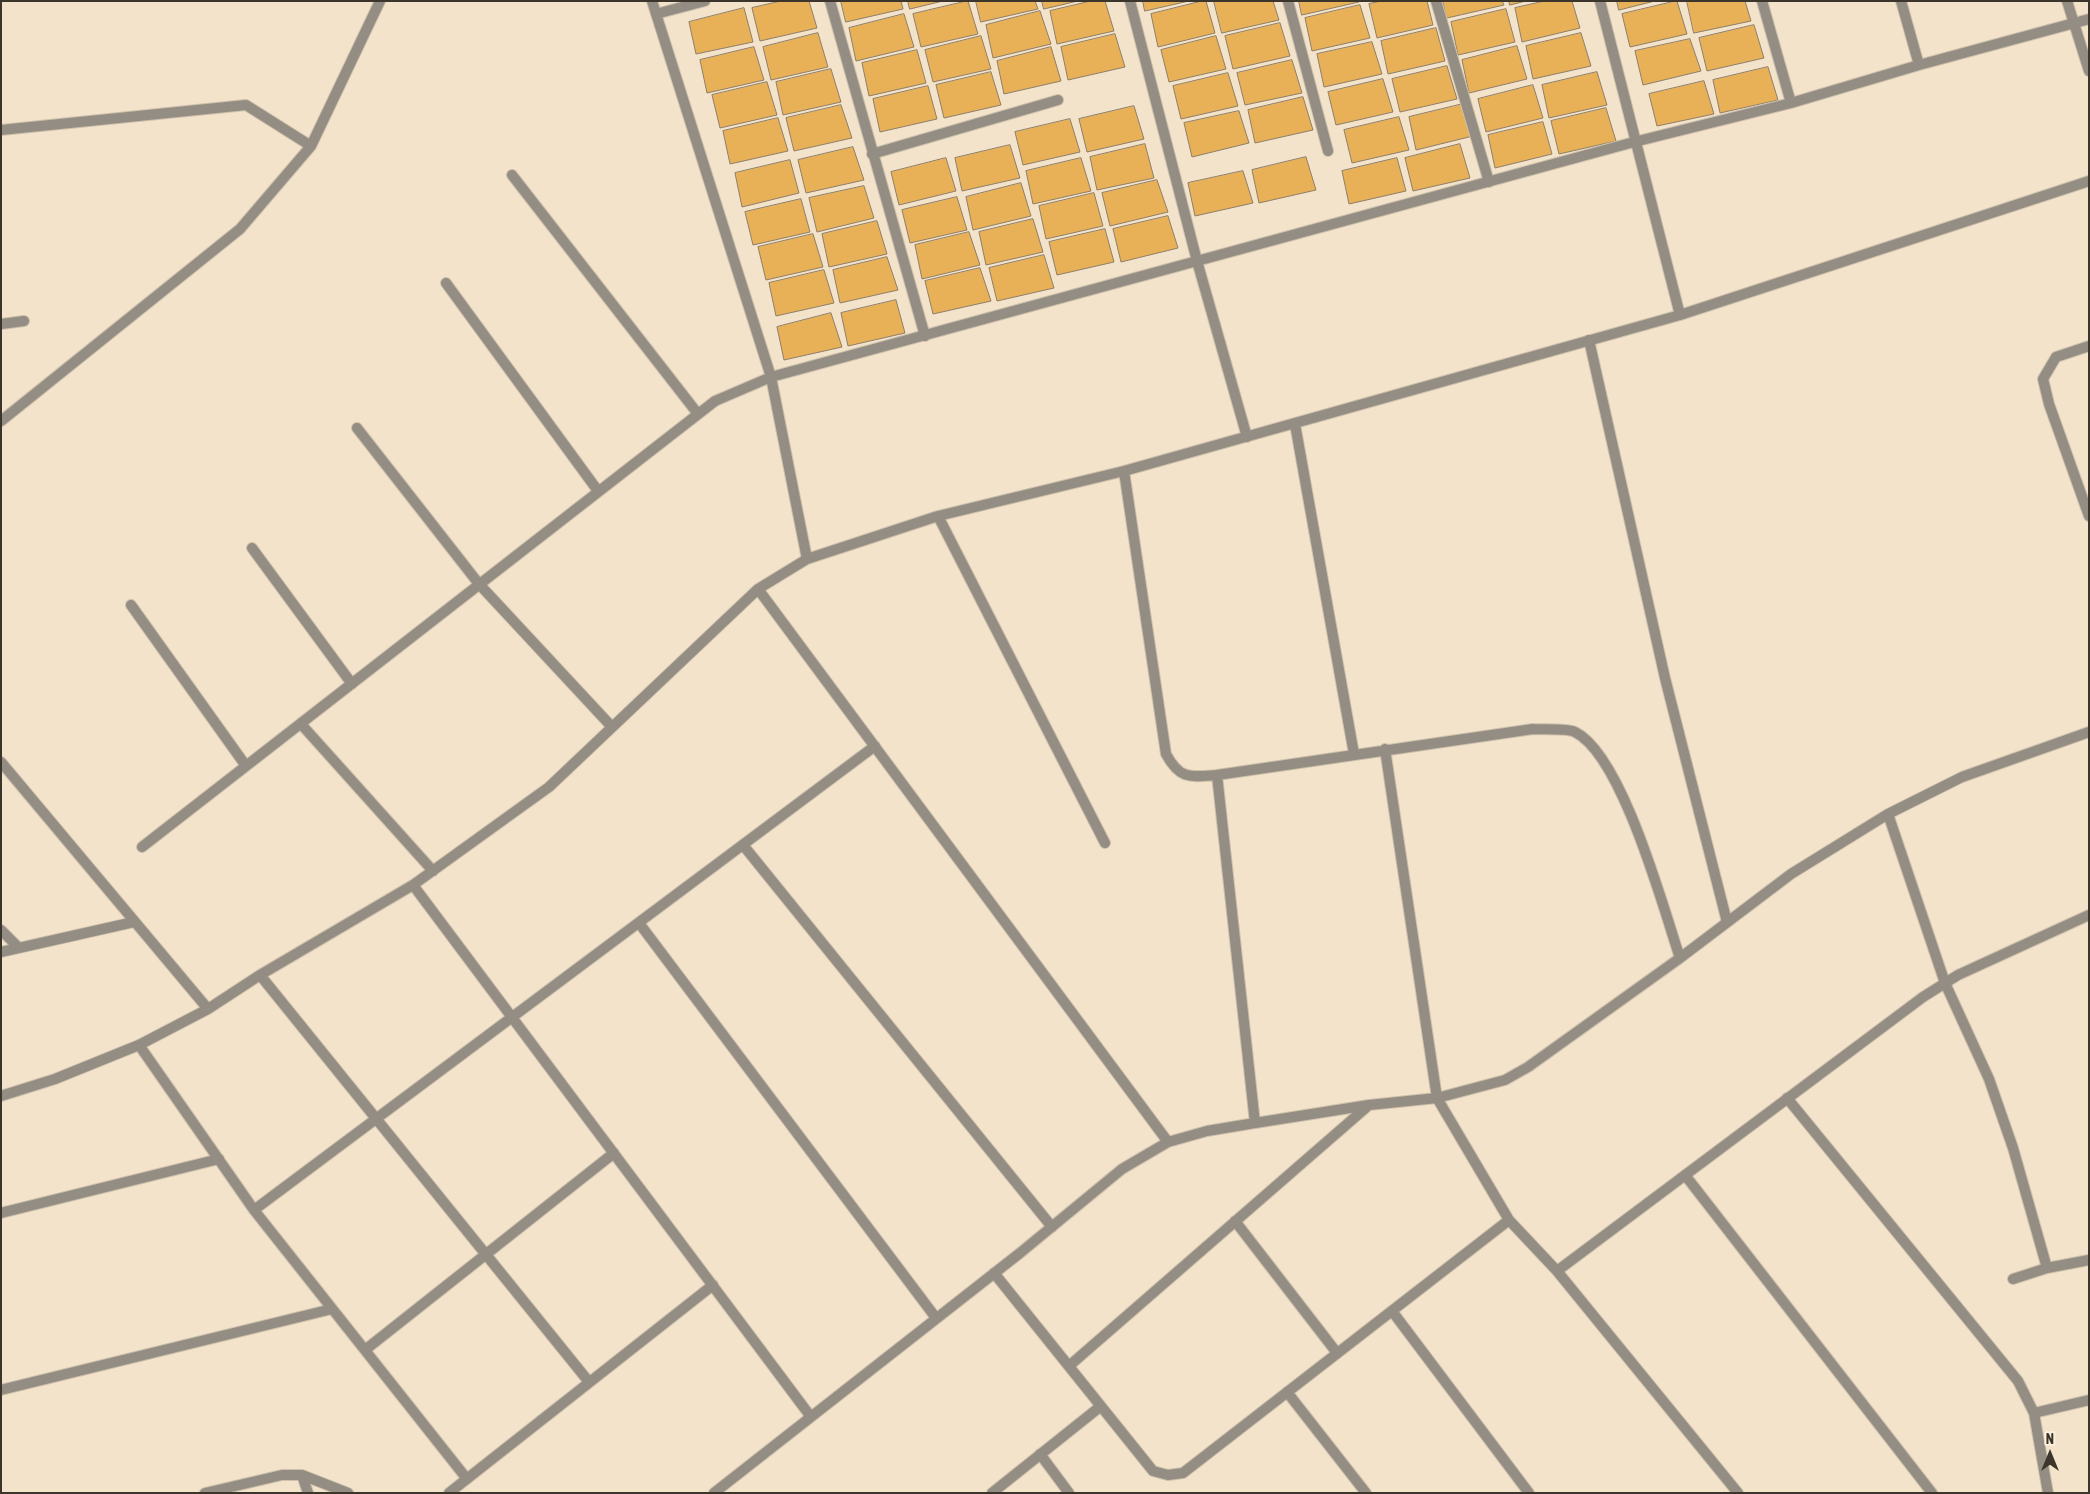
<!DOCTYPE html>
<style>
body{margin:0}
#map{position:relative;width:2090px;height:1494px;overflow:hidden;background:#f3e3cb;font-family:"Asap Condensed",sans-serif}
canvas{display:block}
.frame{position:absolute;inset:0;border:2px solid #3b352b;pointer-events:none}
.north{position:absolute;left:2025px;top:1429px;width:50px;height:50px;-webkit-text-stroke:4px #fef0dd;paint-order:stroke;rotate:0deg;font-size:14px;font-weight:700;line-height:20px;text-align:center;color:#3b352b}
.north::after{content:'';display:block;margin:auto;width:18px;height:22px;background:#3b352b;clip-path:polygon(50% 0,100% 100%,50% 72%,0 100%)}
</style>
<div id="map">
<canvas width="2090" height="1494"></canvas>
<div class="frame"></div>
<div class="north">N</div>
</div>
<script>
const c = document.querySelector('canvas').getContext('2d');
c.lineJoin = 'round';
function fillPath(path, color) { c.fillStyle = color; c.fill(path, 'evenodd'); }
function strokePath(path, color, width, dash) { c.strokeStyle = color; c.lineWidth = width; c.lineCap = dash ? 'butt' : 'round'; c.setLineDash(dash || []); c.stroke(path); }
const building = new Path2D(`
 M 781,1 L 809,1 L 817,28 L 760,41 L 752,8 Z
 M 841,1 L 901,1 L 903,9 L 846,22 Z
 M 908,1 L 943,1 L 910,9 Z
 M 968,1 L 978,34 L 921,47 L 913,14 Z
 M 976,1 L 1035,1 L 1038,9 L 981,22 Z
 M 1042,1 L 1078,1 L 1044,9 Z
 M 1091,1 L 1105,1 L 1114,31 L 1057,44 L 1050,11 Z
 M 1143,1 L 1189,1 L 1145,11 Z
 M 1202,1 L 1206,1 L 1215,33 L 1158,47 L 1151,14 Z
 M 1214,1 L 1273,1 L 1279,20 L 1222,33 Z
 M 1299,1 L 1359,1 L 1359,2 L 1302,15 Z
 M 1382,1 L 1427,1 L 1433,25 L 1377,38 L 1369,4 Z
 M 1443,1 L 1502,1 L 1504,5 L 1447,18 Z
 M 1509,1 L 1526,1 L 1510,5 Z
 M 1545,1 L 1572,1 L 1580,28 L 1522,42 L 1515,8 Z
 M 1617,1 L 1655,1 L 1619,10 Z
 M 1677,1 L 1687,34 L 1630,47 L 1622,14 Z
 M 1687,1 L 1745,1 L 1751,21 L 1694,33 Z
 M 1360,5 L 1370,38 L 1312,51 L 1305,18 Z
 M 744,8 L 753,42 L 696,54 L 689,22 Z
 M 1506,9 L 1515,42 L 1458,55 L 1451,22 Z
 M 1040,11 L 1051,44 L 993,58 L 986,25 Z
 M 904,14 L 914,47 L 856,61 L 849,28 Z
 M 1280,23 L 1290,56 L 1233,69 L 1225,36 Z
 M 1754,25 L 1764,58 L 1707,71 L 1699,38 Z
 M 1436,28 L 1445,61 L 1388,74 L 1381,41 Z
 M 818,33 L 828,67 L 771,80 L 763,47 Z
 M 1581,33 L 1591,66 L 1533,79 L 1526,46 Z
 M 1115,34 L 1125,67 L 1068,80 L 1061,47 Z
 M 981,36 L 991,69 L 933,82 L 925,50 Z
 M 1216,36 L 1226,69 L 1169,82 L 1161,50 Z
 M 1690,39 L 1701,71 L 1643,85 L 1635,51 Z
 M 1372,42 L 1382,74 L 1324,87 L 1317,54 Z
 M 1517,46 L 1527,79 L 1469,93 L 1462,60 Z
 M 754,47 L 764,80 L 707,93 L 700,60 Z
 M 1051,47 L 1061,81 L 1004,94 L 997,61 Z
 M 917,50 L 926,83 L 869,96 L 862,63 Z
 M 1292,60 L 1302,93 L 1245,105 L 1237,73 Z
 M 1447,66 L 1457,99 L 1400,112 L 1392,79 Z
 M 1768,67 L 1778,100 L 1720,113 L 1713,80 Z
 M 831,69 L 841,102 L 783,115 L 776,82 Z
 M 991,72 L 1001,105 L 944,118 L 936,85 Z
 M 1597,72 L 1607,105 L 1549,118 L 1542,85 Z
 M 1228,73 L 1238,106 L 1181,119 L 1173,86 Z
 M 1383,79 L 1393,112 L 1336,125 L 1328,92 Z
 M 1704,81 L 1714,114 L 1657,126 L 1649,94 Z
 M 767,82 L 777,115 L 720,128 L 712,95 Z
 M 1533,85 L 1543,118 L 1486,132 L 1478,99 Z
 M 928,86 L 937,119 L 880,132 L 873,99 Z
 M 1303,97 L 1313,130 L 1255,143 L 1248,110 Z
 M 1463,104 L 1473,136 L 1416,150 L 1409,117 Z
 M 841,105 L 852,138 L 794,151 L 786,118 Z
 M 1134,106 L 1144,139 L 1087,152 L 1079,119 Z
 M 1606,108 L 1616,141 L 1559,154 L 1551,121 Z
 M 1239,111 L 1249,143 L 1192,157 L 1184,123 Z
 M 1399,117 L 1409,150 L 1352,163 L 1344,130 Z
 M 778,118 L 788,151 L 730,164 L 723,131 Z
 M 1070,119 L 1080,152 L 1023,165 L 1015,132 Z
 M 1543,122 L 1552,154 L 1495,168 L 1488,135 Z
 M 1145,144 L 1154,178 L 1097,190 L 1090,157 Z
 M 1460,144 L 1470,178 L 1413,191 L 1405,158 Z
 M 1010,145 L 1020,178 L 962,191 L 955,158 Z
 M 853,147 L 864,180 L 806,193 L 798,160 Z
 M 1306,157 L 1316,190 L 1259,203 L 1252,170 Z
 M 946,158 L 956,191 L 899,205 L 891,172 Z
 M 1081,158 L 1091,191 L 1033,204 L 1026,171 Z
 M 1397,158 L 1406,191 L 1349,204 L 1342,171 Z
 M 790,160 L 799,193 L 742,207 L 735,173 Z
 M 1243,171 L 1253,203 L 1195,216 L 1188,183 Z
 M 1157,180 L 1168,212 L 1110,226 L 1102,193 Z
 M 1021,183 L 1031,216 L 973,230 L 966,197 Z
 M 864,186 L 874,218 L 817,232 L 809,198 Z
 M 1094,193 L 1103,226 L 1046,239 L 1039,206 Z
 M 957,197 L 967,230 L 910,243 L 902,210 Z
 M 801,199 L 810,232 L 753,245 L 745,212 Z
 M 1168,216 L 1178,248 L 1121,262 L 1113,229 Z
 M 1033,219 L 1043,252 L 986,265 L 979,232 Z
 M 877,221 L 887,254 L 829,267 L 822,234 Z
 M 1105,229 L 1114,262 L 1057,275 L 1049,242 Z
 M 969,232 L 980,265 L 922,279 L 915,245 Z
 M 813,234 L 823,267 L 766,280 L 758,247 Z
 M 1044,255 L 1054,288 L 997,301 L 989,268 Z
 M 887,257 L 898,290 L 840,303 L 833,270 Z
 M 980,268 L 991,301 L 933,314 L 925,281 Z
 M 824,270 L 834,303 L 776,316 L 769,283 Z
 M 896,300 L 905,333 L 848,346 L 841,313 Z
 M 831,313 L 842,347 L 784,360 L 777,327 Z`);
fillPath(building, '#e8b157');
strokePath(building, '#8d7e69', 1);
const lane = new Path2D(`
 M 1589,340 L 1665,678 L 1727,922`);
const street = new Path2D(`
 M 652,1 L 771,377 L 807,559
 M 830,1 L 925,336
 M 1130,1 L 1197,261 L 1247,437
 M 1288,1 L 1328,151
 M 1436,1 L 1489,182
 M 1600,1 L 1680,315
 M 1762,1 L 1791,103
 M 1901,1 L 1919,65
 M 2067,1 L 2089,71
 M 656,14 L 705,1
 M 1,130 L 246,105 L 311,146
 M 872,154 L 1058,100
 M 512,175 L 698,414
 M 446,283 L 598,491
 M 1,324 L 24,321
 M 2089,346 L 2056,357 L 2043,379 L 2049,404 L 2089,516
 M 1,421 L 240,229 L 311,146 L 380,1
 M 1295,424 L 1354,754
 M 357,428 L 479,584 L 612,727
 M 1124,471 L 1166,754 C 1180,780 1190,777 1217,775 L 1533,729 C 1544,730 1566,728 1575,732 C 1622,755 1663,907 1680,958
 M 938,516 L 1105,843
 M 252,548 L 352,684
 M 758,589 L 1168,1142
 M 131,605 L 246,766
 M 301,724 L 433,871
 M 1385,749 L 1437,1098 L 1509,1220 L 1557,1271 L 1738,1493
 M 1,762 L 208,1009
 M 1217,775 L 1255,1123
 M 1888,814 L 1945,983 L 1989,1079 L 2013,1148 L 2047,1268
 M 743,845 L 1052,1227
 M 142,847 L 715,401 L 771,377 L 1634,142 L 1791,103 L 1919,65 L 2089,19
 M 413,885 L 811,1417
 M 639,923 L 936,1318
 M 1,930 L 19,948
 M 1,952 L 134,922
 M 260,975 L 589,1382
 M 139,1045 L 254,1210 L 467,1479
 M 1,1096 L 55,1079 L 139,1045 L 208,1009 L 260,975 L 413,885 L 549,787 L 758,589 L 807,559 L 938,516 L 1124,471 L 1680,315 L 2089,181
 M 1787,1098 L 2018,1381 L 2034,1413 L 2048,1493
 M 1685,1175 L 1932,1493
 M 254,1210 L 875,746
 M 1,1213 L 219,1159
 M 1235,1221 L 1337,1353
 M 1557,1271 L 1923,997 L 1958,975 L 2089,915
 M 994,1273 L 1153,1471 L 1168,1475 L 1183,1473 L 1509,1220
 M 2013,1279 L 2047,1268 L 2089,1260
 M 1392,1311 L 1529,1493
 M 365,1350 L 614,1153
 M 1069,1366 L 1369,1105
 M 1,1390 L 332,1309
 M 1287,1392 L 1366,1493
 M 2034,1413 L 2089,1400
 M 1040,1454 L 1069,1493
 M 302,1475 L 308,1493
 M 205,1493 L 282,1475 L 302,1475 L 348,1493
 M 449,1493 L 713,1285
 M 714,1493 L 1020,1253 L 1122,1169 L 1168,1142 L 1207,1131 L 1255,1123 L 1369,1105 L 1437,1098 L 1505,1080 L 1528,1067 L 1680,958 L 1791,874 L 1888,814 L 1962,777 L 2089,732
 M 992,1493 L 1101,1406`);
strokePath(lane, '#cec0ab', 12);
strokePath(street, '#cec0ab', 12);
strokePath(lane, '#938d83', 10);
strokePath(street, '#938d83', 10);
</script>
